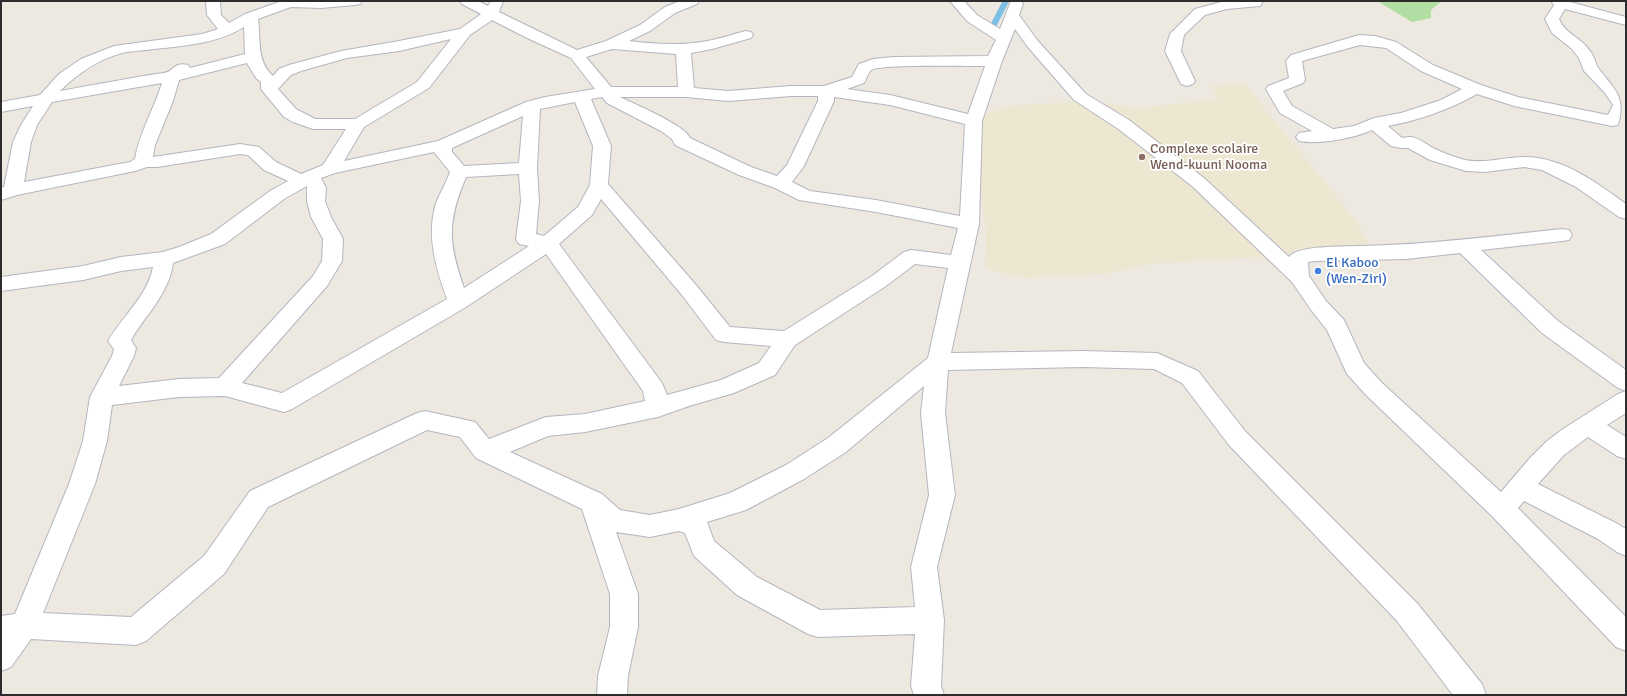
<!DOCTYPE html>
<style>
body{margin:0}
#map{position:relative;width:1627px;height:696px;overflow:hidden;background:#ede9e1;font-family:Signika,sans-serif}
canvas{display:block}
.frame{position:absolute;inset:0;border:2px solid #2d2d2d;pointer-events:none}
</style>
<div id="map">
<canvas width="1627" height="696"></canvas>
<div class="frame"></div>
</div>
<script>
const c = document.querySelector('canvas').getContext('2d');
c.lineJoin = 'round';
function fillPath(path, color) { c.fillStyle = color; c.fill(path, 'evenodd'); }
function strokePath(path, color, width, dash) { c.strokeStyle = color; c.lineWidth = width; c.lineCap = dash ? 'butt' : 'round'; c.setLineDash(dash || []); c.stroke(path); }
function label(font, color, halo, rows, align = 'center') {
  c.font = font + ' Signika,sans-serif'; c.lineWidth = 3.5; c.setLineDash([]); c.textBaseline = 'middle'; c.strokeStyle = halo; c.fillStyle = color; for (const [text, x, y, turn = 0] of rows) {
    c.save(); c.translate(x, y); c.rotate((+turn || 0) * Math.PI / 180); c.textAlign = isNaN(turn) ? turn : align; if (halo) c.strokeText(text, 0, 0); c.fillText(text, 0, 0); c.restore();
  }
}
fillPath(new Path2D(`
 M 1245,84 L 1354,218 L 1373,250 L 1150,264 L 1104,274 L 1025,278 L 985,269 L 986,233 L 975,133 L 982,114 L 1018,105 L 1092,101 L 1139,108 L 1219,99 L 1211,86 Z`), '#ede7d2');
fillPath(new Path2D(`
 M 1377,1 L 1442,1 L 1431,10 L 1431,18 L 1412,22 Z`), '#b1dea3');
strokePath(new Path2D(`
 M 992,28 L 1006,1`), '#7ebfe5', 6);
const minor = new Path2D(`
 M 206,1 L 220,1 L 221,15 L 229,23 L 245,14 L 282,1 L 362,1 L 360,4 L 355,5 L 321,8 L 291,7 L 258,19 C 261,39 256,61 273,76 L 279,69 L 289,65 L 341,51 L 399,41 L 460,29 L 481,14 L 462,4 L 460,1 L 478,1 L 488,6 L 491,1 L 503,1 L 499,12 L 577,50 L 606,41 L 640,25 L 665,7 L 680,1 L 699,1 L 697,4 L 675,13 L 650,31 L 629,41 C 655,44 681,46 707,41 C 720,39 733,34 746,31 L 751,32 L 753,35 L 751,38 L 712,49 L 691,53 L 694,88 L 728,91 L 791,86 L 824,86 L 852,77 L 859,64 L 873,59 L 893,57 L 988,56 L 996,40 L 967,21 L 950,1 L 964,1 L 977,15 L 1000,29 L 1011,1 L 1021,1 L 1023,4 L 1019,15 L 1037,40 L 1086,94 L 1129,120 L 1204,178 L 1289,257 C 1298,245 1343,247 1358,246 C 1426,245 1494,236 1562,229 L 1569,230 L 1572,235 L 1569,240 L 1562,241 L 1481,250 L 1558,321 L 1626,370 L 1626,391 L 1618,388 L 1542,333 L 1460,253 L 1406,259 L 1315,261 L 1308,262 L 1309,276 L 1326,301 L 1344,320 L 1364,363 L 1382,383 L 1501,492 L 1530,458 L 1547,441 L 1563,429 L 1618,394 L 1626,391 L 1626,413 L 1607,425 L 1626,437 L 1626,459 L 1617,456 L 1588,437 L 1564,455 L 1538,484 L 1616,523 L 1626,529 L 1626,556 L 1617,552 L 1598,539 L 1524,501 L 1518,508 L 1626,617 L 1626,651 L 1616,647 L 1493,517 L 1366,395 L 1347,374 L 1327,330 L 1312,311 L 1292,282 L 1192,186 L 1117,128 L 1074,100 L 1027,46 L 1015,29 L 1002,61 L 982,121 L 979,224 L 951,353 L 1083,351 L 1157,353 L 1198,371 L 1245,431 L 1417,603 L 1482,684 L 1486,695 L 1453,695 L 1397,621 L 1229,445 L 1182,383 L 1154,369 L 1083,367 L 948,370 L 945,413 L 955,495 L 937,567 L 944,620 L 941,686 L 944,695 L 914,695 L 911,686 L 915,634 L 818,637 L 808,634 L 737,595 L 694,556 L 685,533 L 679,531 L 650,537 L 616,532 L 638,594 L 638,627 L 628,676 L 627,695 L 597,695 L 598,676 L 610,627 L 610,594 L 582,509 L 476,458 L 460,437 L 427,430 L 268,507 L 224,574 L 146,641 L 136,645 L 31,639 L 11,667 L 1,671 L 1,616 L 15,614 L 69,484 L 83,441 L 90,397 L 112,356 L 114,349 L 108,341 C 122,317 148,295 153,267 L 121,271 L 83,280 L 1,291 L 1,277 L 83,266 L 121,257 L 163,252 L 179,247 L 211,234 L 270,191 L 288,181 L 264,170 L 248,155 L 240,154 L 157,167 L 147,167 L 135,171 L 17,195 L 1,200 L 1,188 L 4,187 L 13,142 L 21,125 L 33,106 L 1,112 L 1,102 L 40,95 L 59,74 L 81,59 L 114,46 L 202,34 L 218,29 L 207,15 ZM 492,20 L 527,38 L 571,58 L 595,89 L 545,97 L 526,102 L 438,141 L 344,161 L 364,127 L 429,88 L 470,35 ZM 244,27 L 245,54 L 190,68 L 188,65 C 174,61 174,72 163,73 C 129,78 94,85 60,91 C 77,74 99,59 122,53 C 130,51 139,51 146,50 C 179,46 215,45 244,27 ZM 451,39 L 417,82 L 355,119 L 315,119 L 296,109 L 278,89 L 291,75 L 301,71 L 347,58 L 399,51 ZM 612,49 L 676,54 L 678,87 L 611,87 L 586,57 ZM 247,63 L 256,78 L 261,82 L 261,89 L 284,117 L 293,122 L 313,129 L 346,129 L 323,165 L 301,174 L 276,162 L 259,147 L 240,144 L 153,157 L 155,145 L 173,101 L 179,80 ZM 985,66 L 968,114 L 890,95 L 847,89 L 864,83 C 866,80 868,73 871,70 C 879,64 969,66 985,66 ZM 162,83 C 154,109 139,133 135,159 L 130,162 L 24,182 L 31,142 L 37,125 L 52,102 ZM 791,96 L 818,96 L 818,101 L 787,165 L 777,176 L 751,167 L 690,138 C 685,125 634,104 620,97 L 686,97 L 728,101 ZM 602,97 L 607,103 L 661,131 L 672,139 L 675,145 L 739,175 L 775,188 L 799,200 L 876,212 L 958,228 L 951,255 L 911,250 L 904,252 L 872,276 L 784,331 L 730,327 L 696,285 L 608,184 L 611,146 L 591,99 ZM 834,97 L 890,105 L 965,124 L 960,216 L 876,200 L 810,191 L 792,182 L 804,166 L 834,101 ZM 575,102 L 593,146 L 590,185 L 578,207 L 544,236 L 536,234 L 539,201 L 537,168 L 540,109 ZM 523,116 L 519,163 L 464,166 L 452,152 L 452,148 ZM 434,152 L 450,172 C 446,183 440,193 436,203 C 426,236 436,268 447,299 L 282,393 L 242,383 L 327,286 L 342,261 L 343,239 L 331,217 L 325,201 L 326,188 L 321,178 L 335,173 ZM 519,174 L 521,201 L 516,239 L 519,244 L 529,246 L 464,288 C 448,242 447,222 466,177 ZM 307,186 L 307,201 L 311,217 L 323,239 L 322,261 L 313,276 L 219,378 L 179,379 L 119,386 L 134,356 L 136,348 L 131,340 C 146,314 169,294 173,263 L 225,244 L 284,199 ZM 601,199 L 682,295 L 716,340 L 724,342 L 771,346 L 759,363 L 721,380 L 667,395 L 662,383 L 559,244 L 592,215 ZM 546,254 L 643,391 L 645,401 L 585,414 L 546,417 L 489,439 L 475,422 L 425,411 L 417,413 L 250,491 L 204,556 L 131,617 L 43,613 L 95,484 L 107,441 L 112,405 L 179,397 L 225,396 L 284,412 L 292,409 L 466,307 ZM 915,264 L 948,268 L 928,358 L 828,438 L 786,465 L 730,493 L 679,509 L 650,515 L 620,510 L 602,494 L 510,452 L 548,436 L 585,432 L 658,417 L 689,406 L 734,393 L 775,375 L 795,345 L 886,286 ZM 924,386 L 921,413 L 929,495 L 911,567 L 915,607 L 820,610 L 757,577 L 714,541 L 707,522 L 746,510 L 804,479 L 846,452 Z
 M 1225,1 L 1263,1 L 1260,6 L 1227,9 L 1205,15 L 1184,35 L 1181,51 L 1195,81 L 1193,84 L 1187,86 L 1181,84 L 1165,51 L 1170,34 L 1195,9 Z
 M 1551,1 L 1566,1 L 1626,17 L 1626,25 L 1565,9 L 1559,19 C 1565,32 1573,34 1583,43 C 1587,47 1592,53 1594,58 C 1595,60 1596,64 1597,66 C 1612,88 1627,94 1618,125 L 1612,126 L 1514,106 L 1477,94 C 1448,110 1420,120 1388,126 L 1402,138 C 1405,137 1409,137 1411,137 C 1419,138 1426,144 1433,148 C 1443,153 1454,157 1465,160 C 1485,164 1504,157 1525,157 C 1563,157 1597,183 1626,204 L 1626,219 L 1619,217 L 1576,187 L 1542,170 L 1524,167 L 1485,172 L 1466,171 L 1430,160 L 1408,148 L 1401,148 L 1391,146 L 1372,130 C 1355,138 1318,145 1299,141 L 1296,137 L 1299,133 L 1312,131 L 1280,113 L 1266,89 L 1268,86 L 1289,78 L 1286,61 L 1291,55 L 1359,35 L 1375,36 L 1396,42 L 1433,65 L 1481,85 L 1518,97 L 1608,115 L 1613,105 L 1605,93 L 1584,71 L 1579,58 L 1572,49 L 1552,33 L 1545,19 L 1554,5 ZM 1360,45 L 1386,48 L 1421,71 L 1462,89 L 1441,100 L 1401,113 L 1374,118 L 1354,126 L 1333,129 L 1292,106 L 1283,91 L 1303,83 L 1305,80 L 1302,61 Z`);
strokePath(minor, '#b4b5bf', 2);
fillPath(minor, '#fff');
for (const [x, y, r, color] of [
 [1142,157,4,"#8d6e63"],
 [1318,271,4,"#3f7fe0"]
]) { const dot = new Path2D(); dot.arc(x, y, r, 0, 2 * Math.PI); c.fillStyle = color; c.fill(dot); strokePath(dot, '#fff', 1.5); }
label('14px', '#785e54', '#fff', [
 ["Complexe scolaire",1150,149],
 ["Wend-kuuni Nooma",1150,165]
], 'left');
label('14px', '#366cbe', '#fff', [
 ["El Kaboo",1326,263],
 ["(Wen-Ziri)",1326,279]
], 'left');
</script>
